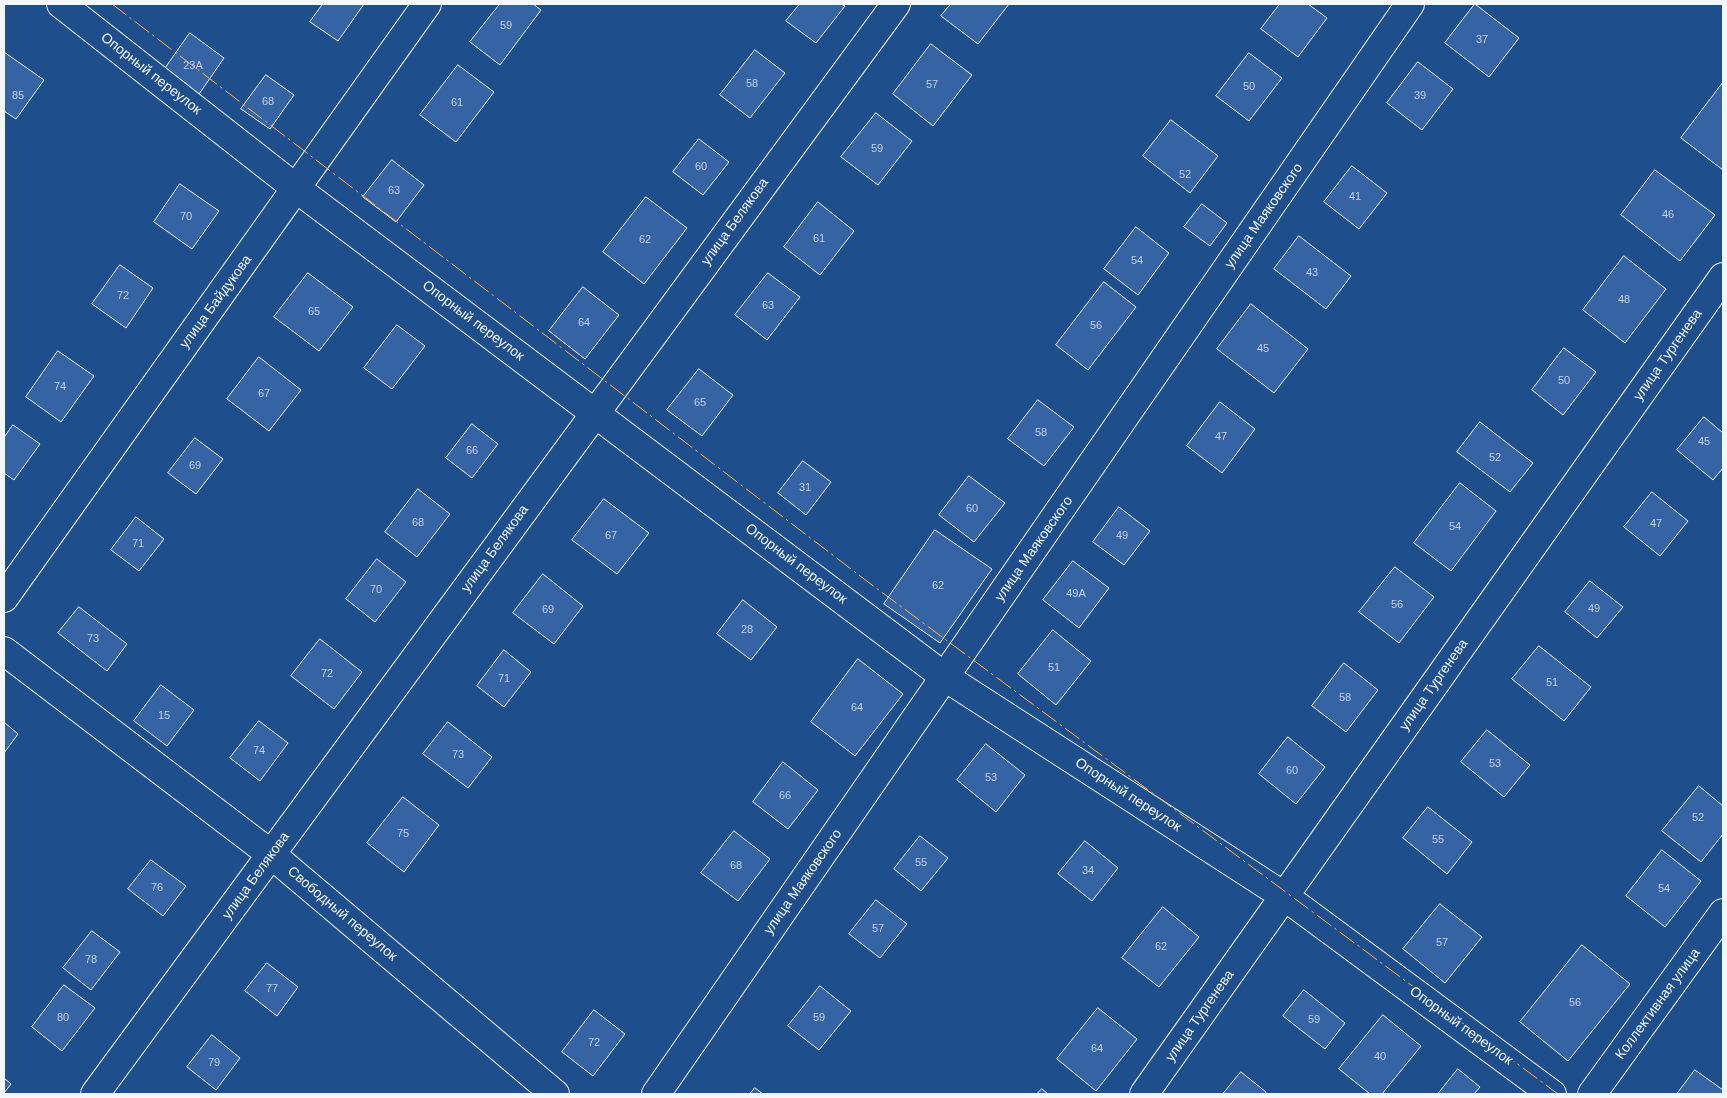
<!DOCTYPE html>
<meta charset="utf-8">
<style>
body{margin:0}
#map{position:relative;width:1727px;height:1098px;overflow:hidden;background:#1f4e8c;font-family:Helvetica,sans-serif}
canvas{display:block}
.frame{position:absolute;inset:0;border:5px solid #f2f6ff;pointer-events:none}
</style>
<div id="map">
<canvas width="1727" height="1098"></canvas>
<div class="frame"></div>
</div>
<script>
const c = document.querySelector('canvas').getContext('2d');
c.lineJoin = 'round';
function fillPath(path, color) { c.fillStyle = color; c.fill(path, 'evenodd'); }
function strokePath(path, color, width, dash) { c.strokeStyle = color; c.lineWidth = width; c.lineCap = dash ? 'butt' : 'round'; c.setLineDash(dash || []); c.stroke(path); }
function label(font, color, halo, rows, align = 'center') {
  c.font = font + ' Helvetica,sans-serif'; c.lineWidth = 4; c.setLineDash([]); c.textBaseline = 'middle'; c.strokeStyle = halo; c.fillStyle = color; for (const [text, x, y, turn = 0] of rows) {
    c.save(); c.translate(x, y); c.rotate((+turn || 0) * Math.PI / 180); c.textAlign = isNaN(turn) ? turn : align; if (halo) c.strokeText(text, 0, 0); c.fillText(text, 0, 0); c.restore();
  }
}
const building = new Path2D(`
 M 323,4 L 364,4 L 338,41 L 310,22 Z
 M 500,4 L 533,4 L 541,10 L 500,65 L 470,42 Z
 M 800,4 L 841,4 L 845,6 L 816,43 L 786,21 Z
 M 951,4 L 1009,4 L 978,44 L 941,16 Z
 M 1280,4 L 1308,4 L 1327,18 L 1298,57 L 1261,29 Z
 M 1475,4 L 1519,38 L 1489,77 L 1445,43 Z
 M 190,33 L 224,58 L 197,97 L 162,73 Z
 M 931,44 L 972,75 L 933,126 L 893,94 Z
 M 755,50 L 785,73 L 750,118 L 720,95 Z
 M 4,52 L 44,80 L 16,119 L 4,111 Z
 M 1249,53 L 1282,78 L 1249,121 L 1216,96 Z
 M 1418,62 L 1453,89 L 1422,130 L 1387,103 Z
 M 458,65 L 494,92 L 456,142 L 420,115 Z
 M 266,75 L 294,95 L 270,129 L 241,109 Z
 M 1722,84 L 1723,85 L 1723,170 L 1681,138 Z
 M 876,113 L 912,141 L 878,185 L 841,157 Z
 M 1171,120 L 1218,156 L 1190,193 L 1143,156 Z
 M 699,139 L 729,162 L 703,195 L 673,172 Z
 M 392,160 L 424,185 L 396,222 L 363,197 Z
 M 1352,166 L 1387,193 L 1359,229 L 1324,202 Z
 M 1655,170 L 1715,215 L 1680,261 L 1621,215 Z
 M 180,184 L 219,211 L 192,249 L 154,222 Z
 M 646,197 L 687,228 L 644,284 L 603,252 Z
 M 818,202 L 854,231 L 820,275 L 784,247 Z
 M 1202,204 L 1227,223 L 1210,246 L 1184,227 Z
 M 1136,227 L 1169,253 L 1138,295 L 1104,269 Z
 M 1299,236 L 1351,276 L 1326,309 L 1274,269 Z
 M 1624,256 L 1666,289 L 1625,343 L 1583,310 Z
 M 120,265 L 153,288 L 126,328 L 92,304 Z
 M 308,273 L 353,307 L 319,351 L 274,317 Z
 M 768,273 L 800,297 L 767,340 L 735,315 Z
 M 1104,282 L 1136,307 L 1088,370 L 1056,345 Z
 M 583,287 L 619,315 L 585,359 L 549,331 Z
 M 1251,304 L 1308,349 L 1274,393 L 1217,349 Z
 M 397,325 L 425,346 L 392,389 L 364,368 Z
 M 1564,348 L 1596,372 L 1563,415 L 1532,390 Z
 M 58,351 L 94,376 L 61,422 L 26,397 Z
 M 259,357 L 301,390 L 269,431 L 227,399 Z
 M 699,369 L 733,395 L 702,436 L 667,410 Z
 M 1038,400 L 1074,427 L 1044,466 L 1008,439 Z
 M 1220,402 L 1255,429 L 1222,473 L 1187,446 Z
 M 1704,417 L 1723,433 L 1723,468 L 1713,480 L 1677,450 Z
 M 1480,422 L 1533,463 L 1510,492 L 1457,452 Z
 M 472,424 L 498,444 L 472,478 L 446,458 Z
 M 13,425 L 40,444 L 14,480 L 4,473 L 4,438 Z
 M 195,438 L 223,459 L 196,494 L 168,473 Z
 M 803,461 L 831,482 L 806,515 L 778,493 Z
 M 969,476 L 1005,503 L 974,542 L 939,515 Z
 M 1460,483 L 1496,511 L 1451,571 L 1414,543 Z
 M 418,489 L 450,514 L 417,557 L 385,532 Z
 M 1652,492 L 1688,521 L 1660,556 L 1624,527 Z
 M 604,499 L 649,533 L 617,574 L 572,540 Z
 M 1119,507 L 1150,531 L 1124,565 L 1093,542 Z
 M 136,517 L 164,539 L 139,571 L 111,550 Z
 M 935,530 L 992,569 L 940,643 L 884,604 Z
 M 377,559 L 406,582 L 375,622 L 346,599 Z
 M 1073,561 L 1109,588 L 1079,628 L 1043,600 Z
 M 1395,567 L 1434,597 L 1399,643 L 1359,612 Z
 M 543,574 L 583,606 L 554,644 L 513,613 Z
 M 1590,581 L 1623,607 L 1597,638 L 1565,612 Z
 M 743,600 L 777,627 L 751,660 L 717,634 Z
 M 79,607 L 127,644 L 107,671 L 58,633 Z
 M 1053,630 L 1091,661 L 1056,705 L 1018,674 Z
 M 320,639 L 362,672 L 334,709 L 291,676 Z
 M 1539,646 L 1591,687 L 1564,721 L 1512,679 Z
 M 504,650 L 531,672 L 504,707 L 477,686 Z
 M 858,659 L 903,694 L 855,756 L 811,722 Z
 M 1344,663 L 1378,690 L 1346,732 L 1312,706 Z
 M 161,685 L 194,710 L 167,746 L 134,721 Z
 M 259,721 L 288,743 L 260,781 L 230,758 Z
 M 4,722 L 18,734 L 4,753 Z
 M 448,722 L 492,757 L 468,788 L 423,754 Z
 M 1487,730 L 1530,765 L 1504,797 L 1461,762 Z
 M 1288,737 L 1325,767 L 1296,804 L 1259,774 Z
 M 986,744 L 1025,775 L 996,812 L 957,780 Z
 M 783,762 L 818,790 L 788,829 L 753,802 Z
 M 1699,786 L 1723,806 L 1723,834 L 1701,862 L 1662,831 Z
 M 403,797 L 439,825 L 404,872 L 367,843 Z
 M 1428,807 L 1472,842 L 1447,874 L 1403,838 Z
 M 734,831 L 770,859 L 738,901 L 701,873 Z
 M 920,836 L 948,858 L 921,891 L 894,869 Z
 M 1085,841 L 1118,868 L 1092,901 L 1058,874 Z
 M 1662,850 L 1701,881 L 1665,927 L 1626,896 Z
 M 151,860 L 186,886 L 163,916 L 128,889 Z
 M 876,900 L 907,924 L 880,958 L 849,934 Z
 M 1440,904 L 1482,937 L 1445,983 L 1403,949 Z
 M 1163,907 L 1199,937 L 1159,987 L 1122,958 Z
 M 92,931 L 120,952 L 91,990 L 63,968 Z
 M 1582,945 L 1630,984 L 1568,1061 L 1520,1022 Z
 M 267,963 L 298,987 L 277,1016 L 245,991 Z
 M 64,985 L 95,1008 L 62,1051 L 32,1027 Z
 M 820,986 L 851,1011 L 819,1050 L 788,1026 Z
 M 1304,990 L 1345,1023 L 1325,1049 L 1283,1016 Z
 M 1098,1008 L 1137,1039 L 1096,1091 L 1057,1059 Z
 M 594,1010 L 625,1034 L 593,1076 L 562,1052 Z
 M 1383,1015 L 1421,1046 L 1382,1094 L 1370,1094 L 1339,1069 Z
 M 212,1035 L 240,1058 L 216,1090 L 187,1067 Z
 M 1458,1069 L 1480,1087 L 1474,1094 L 1438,1094 Z
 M 1695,1070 L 1723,1090 L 1723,1094 L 1677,1094 Z
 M 1241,1072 L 1266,1092 L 1265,1094 L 1223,1094 Z
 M 4,1078 L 11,1084 L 4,1093 Z
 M 755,1088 L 763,1094 L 750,1094 Z
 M 1042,1089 L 1048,1094 L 1037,1094 Z`);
fillPath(building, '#3563a3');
strokePath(building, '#f2f6ff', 1);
const minor = new Path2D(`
 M 61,4 L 297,189 L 945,677 L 1284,896 L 1552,1094
 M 4,598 L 427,4
 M 4,651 L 272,855 L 555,1094
 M 95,1094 L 896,4
 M 656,1094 L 1410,4
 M 1144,1094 L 1723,277
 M 1592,1094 L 1723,913`);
strokePath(minor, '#f2f6ff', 30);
strokePath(minor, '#1f4e8c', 28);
strokePath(new Path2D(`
 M 112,4 L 868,582 L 1558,1094`), '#ffb74d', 1, [18, 4, 2.5, 4]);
label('11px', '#c3d1e8', null, [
 ["59",506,26],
 ["37",1482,40],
 ["23А",193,66],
 ["58",752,84],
 ["57",932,85],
 ["50",1249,87],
 ["85",18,96],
 ["39",1420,96],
 ["68",268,102],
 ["61",457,103],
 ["59",877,149],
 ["60",701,167],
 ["52",1185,175],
 ["63",394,191],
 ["41",1355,197],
 ["46",1668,215],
 ["70",186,217],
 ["61",819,239],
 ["62",645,240],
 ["54",1137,261],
 ["43",1312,273],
 ["72",123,296],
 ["48",1624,300],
 ["63",768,306],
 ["65",314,312],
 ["64",584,323],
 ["56",1096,326],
 ["45",1263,349],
 ["50",1564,381],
 ["74",60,387],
 ["67",264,394],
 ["65",700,403],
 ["58",1041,433],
 ["47",1221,437],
 ["45",1704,442],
 ["66",472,451],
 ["52",1495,458],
 ["69",195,466],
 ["31",805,488],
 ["60",972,509],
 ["68",418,523],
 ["47",1656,524],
 ["54",1455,527],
 ["67",611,536],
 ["49",1122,536],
 ["71",138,544],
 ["62",938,586],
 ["70",376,590],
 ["49А",1076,594],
 ["56",1397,605],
 ["49",1594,609],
 ["69",548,610],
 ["28",747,630],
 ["73",93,639],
 ["51",1054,668],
 ["72",327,674],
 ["71",504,679],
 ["51",1552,683],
 ["58",1345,698],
 ["64",857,708],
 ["15",164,716],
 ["74",259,751],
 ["73",458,755],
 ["53",1495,764],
 ["60",1292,771],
 ["53",991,778],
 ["66",785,796],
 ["52",1698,818],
 ["75",403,834],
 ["55",1438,840],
 ["55",921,863],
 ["68",736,866],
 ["34",1088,871],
 ["76",157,888],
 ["54",1664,889],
 ["57",878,929],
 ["57",1442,943],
 ["62",1161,947],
 ["78",91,960],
 ["77",272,989],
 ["56",1575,1003],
 ["80",63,1018],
 ["59",819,1018],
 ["59",1314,1020],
 ["72",594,1043],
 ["64",1097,1049],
 ["40",1380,1057],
 ["79",214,1063]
]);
label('14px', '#f2f6ff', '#1f4e8c', [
 ["Опорный переулок",151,74,38],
 ["улица Маяковского",1264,216,-55],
 ["улица Белякова",735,222,-54],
 ["улица Байдукова",216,302,-54],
 ["Опорный переулок",473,321,37],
 ["улица Тургенева",1668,355,-55],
 ["улица Белякова",495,549,-54],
 ["улица Маяковского",1034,549,-55],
 ["Опорный переулок",796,564,37],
 ["улица Тургенева",1434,685,-55],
 ["Опорный переулок",1128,795,33],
 ["улица Белякова",256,876,-54],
 ["улица Маяковского",803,882,-55],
 ["Свободный переулок",342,914,40],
 ["Коллективная улица",1658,1004,-54],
 ["улица Тургенева",1200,1016,-55],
 ["Опорный переулок",1461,1026,36]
]);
</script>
